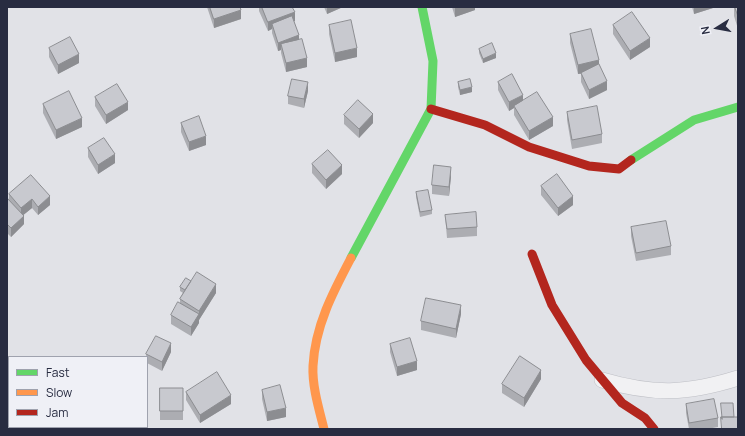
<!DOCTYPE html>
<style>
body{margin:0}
#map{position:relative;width:745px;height:436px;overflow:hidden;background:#e1e2e7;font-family:Manrope,sans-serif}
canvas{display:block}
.frame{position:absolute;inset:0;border:8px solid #282c41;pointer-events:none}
.legend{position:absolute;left:8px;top:356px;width:140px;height:72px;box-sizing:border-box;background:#eff0f6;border:1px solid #9fa2ae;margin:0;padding:5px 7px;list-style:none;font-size:12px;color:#282c41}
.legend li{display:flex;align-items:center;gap:8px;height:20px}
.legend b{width:20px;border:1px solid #9fa2ae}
.north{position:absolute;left:697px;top:8px;width:40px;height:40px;-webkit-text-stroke:3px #eff0f6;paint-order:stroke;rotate:259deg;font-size:11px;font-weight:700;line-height:16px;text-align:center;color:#282c41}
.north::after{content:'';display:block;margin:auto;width:14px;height:18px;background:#282c41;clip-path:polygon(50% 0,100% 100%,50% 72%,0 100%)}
</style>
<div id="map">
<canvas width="745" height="436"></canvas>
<div class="frame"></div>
<ul class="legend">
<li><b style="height:5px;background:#63d668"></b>Fast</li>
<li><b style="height:5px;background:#ff974d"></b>Slow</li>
<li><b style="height:5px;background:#b3261e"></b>Jam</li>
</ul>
<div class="north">N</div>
</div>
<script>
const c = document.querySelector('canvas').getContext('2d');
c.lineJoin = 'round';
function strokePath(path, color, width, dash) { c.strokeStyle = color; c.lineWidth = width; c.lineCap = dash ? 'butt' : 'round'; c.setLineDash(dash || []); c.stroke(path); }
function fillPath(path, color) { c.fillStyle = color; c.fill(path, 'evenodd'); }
const street = new Path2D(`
 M 602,380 C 653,395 687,394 738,378`);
strokePath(street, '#bebfc5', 16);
strokePath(street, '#f1f1f3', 15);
strokePath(new Path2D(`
 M 631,160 L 694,120 L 738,107
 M 351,258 L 431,109 L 433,61 L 422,7`), '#63d668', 9);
strokePath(new Path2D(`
 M 324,429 C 319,409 312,386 313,366 C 315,326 333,292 351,258`), '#ff974d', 9);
strokePath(new Path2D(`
 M 431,109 L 485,125 L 529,147 L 589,166 L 619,169 L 631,160
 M 532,254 L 552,305 L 586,360 L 622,403 L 645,418 L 654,429`), '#b3261e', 9);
fillPath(new Path2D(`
 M 207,7 L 240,7 L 241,19 L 214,28 Z
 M 259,7 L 292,7 L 294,21 L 307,67 L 286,72 L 281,53 L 281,50 L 278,51 L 272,33 L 272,29 L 268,31 L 259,11 Z
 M 324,7 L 343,7 L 327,14 Z
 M 452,7 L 475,7 L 475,10 L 455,17 Z
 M 692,7 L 713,7 L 713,8 L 694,14 Z
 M 734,7 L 738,7 L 738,29 L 734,16 Z
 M 329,25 L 357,57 L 335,62 L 329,34 Z
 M 613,25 L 650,47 L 630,60 L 613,34 Z
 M 570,34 L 599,65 L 607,90 L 589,99 L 581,82 L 581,74 L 578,74 L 570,43 Z
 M 49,48 L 79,63 L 58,74 L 49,57 Z
 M 479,49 L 496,58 L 483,63 L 479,53 Z
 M 458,82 L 472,92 L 460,95 L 458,87 Z
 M 498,82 L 523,101 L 553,126 L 529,140 L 514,115 L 514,108 L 509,111 L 498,90 Z
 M 308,91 L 304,108 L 288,104 L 288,96 Z
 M 95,97 L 128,110 L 106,124 L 95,106 Z
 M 43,104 L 82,127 L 56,139 L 43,113 Z
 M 567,112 L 602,134 L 602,143 L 572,149 L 567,120 Z
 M 344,115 L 373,123 L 359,138 L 344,124 Z
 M 181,123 L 206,145 L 189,151 L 181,132 Z
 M 88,148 L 115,163 L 98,174 L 88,157 Z
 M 312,164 L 342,174 L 326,189 L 312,173 Z
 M 31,175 L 50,205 L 38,215 L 32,208 L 23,215 L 24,224 L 11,237 L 7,233 L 7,198 L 9,199 L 9,194 Z
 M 451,176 L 449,196 L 432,194 L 432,185 Z
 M 541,186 L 573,205 L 558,216 L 541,195 Z
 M 416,192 L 432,210 L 432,214 L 420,217 L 416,197 Z
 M 445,215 L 477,227 L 477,236 L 447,238 Z
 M 631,227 L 671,246 L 671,255 L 636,261 L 631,236 Z
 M 180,287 L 216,293 L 199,320 L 199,323 L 191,336 L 171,324 L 171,315 L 180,303 L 180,299 L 183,293 L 180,291 Z
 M 461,314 L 456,338 L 421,330 L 421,321 Z
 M 390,344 L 417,370 L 397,376 L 390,352 Z
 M 171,352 L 162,371 L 147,363 L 146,354 Z
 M 541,379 L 524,407 L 502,393 L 502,384 Z
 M 160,388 L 183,388 L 183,420 L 160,420 Z
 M 262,390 L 286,417 L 267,421 L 262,399 Z
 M 186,392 L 231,404 L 200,423 L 186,400 Z
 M 686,404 L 718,418 L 718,427 L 707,429 L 689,429 L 686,413 Z`), '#acadb2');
fillPath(new Path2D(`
 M 327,7 L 343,7 L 327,14 Z
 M 458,7 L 475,7 L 475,10 L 455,17 L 455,8 Z
 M 694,7 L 713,7 L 713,8 L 694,14 Z
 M 241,10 L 241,19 L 214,28 L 214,19 Z
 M 295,12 L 295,21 L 273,29 L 272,24 L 272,29 L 268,31 L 268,22 Z
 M 299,35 L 299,44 L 281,44 L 281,50 L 278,51 L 278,43 Z
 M 650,38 L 650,47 L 630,60 L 630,51 Z
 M 357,48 L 357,57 L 335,62 L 335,53 Z
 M 496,53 L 496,58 L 483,63 L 483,59 Z
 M 79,54 L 79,63 L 58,74 L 58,65 Z
 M 307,58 L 307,67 L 286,72 L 286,63 Z
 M 599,60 L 599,69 L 578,74 L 578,65 Z
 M 607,81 L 607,90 L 589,99 L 589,90 Z
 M 308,82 L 308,91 L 304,108 L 304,99 Z
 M 472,87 L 472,92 L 460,95 L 460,90 Z
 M 523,95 L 523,104 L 514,106 L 514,108 L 509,111 L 509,102 Z
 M 128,102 L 128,110 L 106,124 L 106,115 Z
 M 373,114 L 373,123 L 359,138 L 359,129 Z
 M 553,117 L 553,126 L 529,140 L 529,131 Z
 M 82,118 L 82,127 L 56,139 L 56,130 Z
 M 206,136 L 206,145 L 189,151 L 189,142 Z
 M 115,154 L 115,163 L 98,174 L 98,165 Z
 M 342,165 L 342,174 L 326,189 L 326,180 Z
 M 451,167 L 451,176 L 449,196 L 449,187 Z
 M 50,196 L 50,205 L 38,215 L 38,207 Z
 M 573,196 L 573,205 L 558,216 L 558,208 Z
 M 32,199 L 32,208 L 21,217 L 21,208 Z
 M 24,216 L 24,224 L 11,237 L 11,228 Z
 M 216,284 L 216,293 L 199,320 L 199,323 L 191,336 L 191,327 L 199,314 L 199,311 Z
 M 461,305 L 461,314 L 456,338 L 456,329 Z
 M 171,343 L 171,352 L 162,371 L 162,362 Z
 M 417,361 L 417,370 L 397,376 L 397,367 Z
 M 541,370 L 541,379 L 524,407 L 524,398 Z
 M 231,395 L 231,404 L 200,423 L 200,415 Z
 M 286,408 L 286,417 L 267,421 L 267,412 Z`), '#8c8d91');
const building = new Path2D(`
 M 210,7 L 240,7 L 241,10 L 214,19 Z
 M 262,7 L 292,7 L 295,12 L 268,22 Z
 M 735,7 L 738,7 L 738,16 Z
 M 632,12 L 650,38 L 630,51 L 613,25 Z
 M 292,16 L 299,35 L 278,43 L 272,24 Z
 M 351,20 L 357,48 L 335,53 L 329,25 Z
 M 591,29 L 599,60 L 578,65 L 570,34 Z
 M 70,37 L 79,54 L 58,65 L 49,48 Z
 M 302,39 L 307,58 L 286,63 L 281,44 Z
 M 492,43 L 496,53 L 483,59 L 479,49 Z
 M 599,64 L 607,81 L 589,90 L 581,73 Z
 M 512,74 L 523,95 L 509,102 L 498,82 Z
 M 292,79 L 308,82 L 304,99 L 288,96 Z
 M 470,79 L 472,87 L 460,90 L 458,82 Z
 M 117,84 L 128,102 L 106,115 L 95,97 Z
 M 69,91 L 82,118 L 56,130 L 43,104 Z
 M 537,92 L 553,117 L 529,131 L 514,106 Z
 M 358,100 L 373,114 L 359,129 L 344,115 Z
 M 597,106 L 602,134 L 572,140 L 567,112 Z
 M 199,116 L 206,136 L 189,142 L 181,123 Z
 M 104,138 L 115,154 L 98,165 L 88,148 Z
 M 328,150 L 342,165 L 326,180 L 312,164 Z
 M 434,165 L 451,167 L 449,187 L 432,185 Z
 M 557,174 L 573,196 L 558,208 L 541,186 Z
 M 31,175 L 50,196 L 38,207 L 32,199 L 21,208 L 9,194 Z
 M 428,190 L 432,210 L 420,212 L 416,192 Z
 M 7,198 L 24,216 L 11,228 L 7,224 Z
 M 476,212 L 477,227 L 447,229 L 445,215 Z
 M 666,221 L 671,246 L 636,253 L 631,227 Z
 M 197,272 L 216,284 L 199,311 L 180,299 Z
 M 186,278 L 191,281 L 185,290 L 180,287 Z
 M 426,298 L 461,305 L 456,329 L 421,321 Z
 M 178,302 L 199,314 L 191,327 L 171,315 Z
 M 156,336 L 171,343 L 162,362 L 146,354 Z
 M 410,338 L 417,361 L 397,367 L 390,344 Z
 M 520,356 L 541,370 L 524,398 L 502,384 Z
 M 217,372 L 231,395 L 200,415 L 186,392 Z
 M 280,385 L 286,408 L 267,412 L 262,390 Z
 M 160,388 L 183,388 L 183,411 L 160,411 Z
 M 714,399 L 718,418 L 689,423 L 686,404 Z
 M 721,403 L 733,403 L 734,417 L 721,417 L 722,419 Z
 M 721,417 L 738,417 L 738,429 L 722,429 Z`);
fillPath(building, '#c8c9cf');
strokePath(building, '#8c8d91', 1);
</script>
